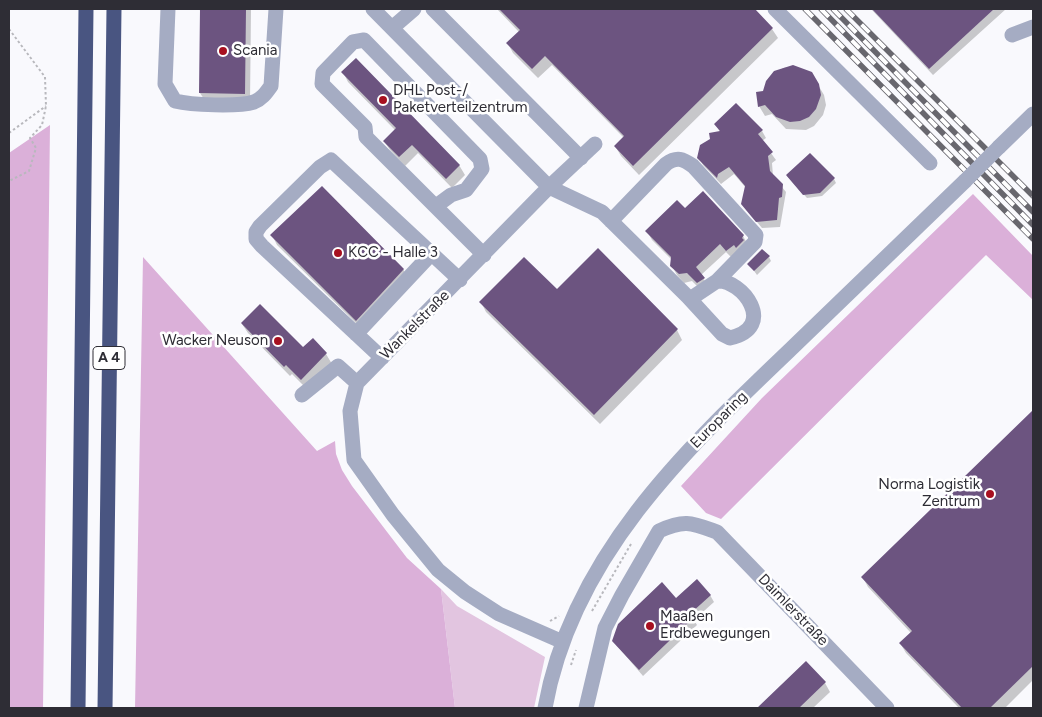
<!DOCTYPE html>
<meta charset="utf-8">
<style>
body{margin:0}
#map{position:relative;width:1042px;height:717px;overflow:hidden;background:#f9f9fd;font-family:Figtree,sans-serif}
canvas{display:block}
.frame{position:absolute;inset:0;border:10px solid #2e2d35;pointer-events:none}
</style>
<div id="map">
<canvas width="1042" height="717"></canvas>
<div class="frame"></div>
</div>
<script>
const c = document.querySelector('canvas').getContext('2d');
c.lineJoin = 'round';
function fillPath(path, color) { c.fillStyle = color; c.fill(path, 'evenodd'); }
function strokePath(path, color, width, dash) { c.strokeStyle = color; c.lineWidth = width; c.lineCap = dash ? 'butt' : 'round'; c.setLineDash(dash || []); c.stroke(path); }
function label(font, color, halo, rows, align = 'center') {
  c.font = font + ' Figtree,sans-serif'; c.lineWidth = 5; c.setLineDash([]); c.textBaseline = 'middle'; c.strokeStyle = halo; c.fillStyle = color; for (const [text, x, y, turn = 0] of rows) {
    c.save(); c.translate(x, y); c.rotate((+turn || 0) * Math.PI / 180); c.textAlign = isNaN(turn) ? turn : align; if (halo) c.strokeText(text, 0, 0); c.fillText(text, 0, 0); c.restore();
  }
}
fillPath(new Path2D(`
 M 441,589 L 457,606 L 545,657 L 534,708 L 455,708 Z`), '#e2c5e0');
fillPath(new Path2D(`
 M 50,125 L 43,708 L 9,708 L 9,153 Z
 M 973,194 L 1033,256 L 1033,300 L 986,255 L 721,519 L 706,513 L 681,486 L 762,398 Z
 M 143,257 L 317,451 L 335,441 L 336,454 L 342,470 L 352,486 L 407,558 L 441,589 L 455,708 L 135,708 Z`), '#dbb0d9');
fillPath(new Path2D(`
 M 199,9 L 251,9 L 250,103 L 206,102 L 200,93 L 202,14 Z
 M 497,9 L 753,9 L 772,29 L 778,38 L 639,175 L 621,156 L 615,146 L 624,138 L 552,65 L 538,78 L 513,53 L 508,44 L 519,32 Z
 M 871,9 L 1006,9 L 933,75 Z
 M 793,66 L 811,73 L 824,95 L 826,105 L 823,115 L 814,126 L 806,130 L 786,129 L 772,114 L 765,116 L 759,106 L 770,78 L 783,68 Z
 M 343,72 L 459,165 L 465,175 L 452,188 L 418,153 L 405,166 L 390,150 L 384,141 L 395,130 L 348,82 Z
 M 716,125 L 762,131 L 766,138 L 762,141 L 776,160 L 772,163 L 773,176 L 786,192 L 780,227 L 762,228 L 742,204 L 746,188 L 734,174 L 721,184 L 703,165 L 699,157 L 720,132 Z
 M 787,176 L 834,179 L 836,183 L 822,196 L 807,198 Z
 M 685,210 L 743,236 L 748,245 L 732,258 L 726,252 L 701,275 L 709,287 L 702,291 L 692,281 L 684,283 L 677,275 L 672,266 L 672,260 L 652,240 L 647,231 Z
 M 272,235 L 403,269 L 409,279 L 362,329 L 277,245 Z
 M 769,257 L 771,261 L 757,275 L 749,264 Z
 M 557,291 L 677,330 L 682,340 L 600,424 L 486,312 L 481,302 Z
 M 242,324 L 303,349 L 313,340 L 326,354 L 332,364 L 307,389 L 292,374 L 290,376 L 248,333 Z
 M 1033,412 L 1033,680 L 1005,708 L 959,708 L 906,653 L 900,643 L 911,633 L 868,587 L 863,578 Z
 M 710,595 L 714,602 L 694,620 L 697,625 L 643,676 L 613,641 L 676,600 Z
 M 806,663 L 825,683 L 830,692 L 813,708 L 758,708 Z`), '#0003');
fillPath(new Path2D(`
 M 200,9 L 246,9 L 245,94 L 199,93 Z
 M 499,9 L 755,9 L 773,28 L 633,166 L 614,146 L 624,136 L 545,56 L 532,69 L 506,43 L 520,30 Z
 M 872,9 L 994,9 L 929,69 Z
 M 356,58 L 460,165 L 446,179 L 412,145 L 399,157 L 383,141 L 396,128 L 341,72 Z
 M 793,65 L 812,72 L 819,84 L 821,95 L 816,109 L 809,117 L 800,121 L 790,122 L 776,117 L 765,105 L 758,107 L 756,92 L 763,91 L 766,81 L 774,71 Z
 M 736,103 L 763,130 L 758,134 L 773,152 L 768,156 L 770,171 L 783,184 L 782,197 L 779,198 L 777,220 L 756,222 L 741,204 L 745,186 L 729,167 L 718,174 L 717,178 L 697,158 L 700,145 L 710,139 L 709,133 L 720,131 L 714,124 Z
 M 810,153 L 835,178 L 820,193 L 803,195 L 786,175 Z
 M 322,186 L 404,269 L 356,321 L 270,235 Z
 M 703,191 L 744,235 L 742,238 L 744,240 L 736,248 L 734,245 L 726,251 L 720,244 L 696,267 L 705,278 L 697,283 L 687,273 L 679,274 L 670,266 L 671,257 L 645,231 L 677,200 L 685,208 Z
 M 598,248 L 678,329 L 594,415 L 479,302 L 524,257 L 557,289 Z
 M 762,249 L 770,256 L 754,271 L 747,264 Z
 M 260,304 L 303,347 L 313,338 L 327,353 L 301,380 L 286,365 L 284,367 L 241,323 Z
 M 1033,410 L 1033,666 L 990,708 L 962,708 L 899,643 L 912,631 L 861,577 Z
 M 697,579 L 711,595 L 691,613 L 694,617 L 639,670 L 612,641 L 618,624 L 662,582 L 676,598 Z
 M 806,661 L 826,682 L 799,708 L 757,708 Z`), '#6c5480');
strokePath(new Path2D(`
 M 9,29 L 45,77 L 46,106 L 42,125 L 30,138 L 36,148 L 29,171 L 9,181
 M 9,133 L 46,106
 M 592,611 L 631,544
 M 550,621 L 559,616
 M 571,665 L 576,650`), '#b8b8bd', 2, [2.5, 2.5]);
strokePath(new Path2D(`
 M 168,9 L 165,84 L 175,101 C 191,105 238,107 254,102 C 262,99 266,93 271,86 L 276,9
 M 373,9 L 549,187 L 602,212 L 688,297 L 693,297 L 717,281 C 742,279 778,327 730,338 L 722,334 L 688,297
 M 433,9 L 581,158
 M 775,9 L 930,163
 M 392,28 L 414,9
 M 1012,35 L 1033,27
 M 999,147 L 1033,114
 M 436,206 L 451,195 L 466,190 L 482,169 L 480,159 L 364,40 L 353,42 L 323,73 L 322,84 L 365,127 L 366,137 L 484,255
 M 611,221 L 666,164 C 677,156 683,159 693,166 L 756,235 L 755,242 L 717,281
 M 356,334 L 432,253
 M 382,358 L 262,246 L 256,239 L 256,232 L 260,226 L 320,167 L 331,160 L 460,280
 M 302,395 L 338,366 L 357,383
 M 563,642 L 499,614 L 465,592 L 438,570 L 393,515 L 354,460 L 350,411 L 357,383 L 549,187 L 595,144
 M 545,708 C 572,556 686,449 793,347 C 850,292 907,237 965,181
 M 586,708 L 605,628 L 622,595 L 659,531 C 685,519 692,523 717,532 L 887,708`), '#a5acc3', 15);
strokePath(new Path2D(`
 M 78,708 L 86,9
 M 105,708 L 114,9`), '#495581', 15);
const rail = new Path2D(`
 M 805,9 L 1033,239
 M 821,9 L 1033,225
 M 833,9 L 1033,212
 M 846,9 L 1033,196`);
strokePath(rail, '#68676e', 5.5);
strokePath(rail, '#fff', 4, [11]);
strokePath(new Path2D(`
 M 965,181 L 999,147`), '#a5acc3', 15);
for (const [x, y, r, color] of [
 [223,51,5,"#a71020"],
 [383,100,5,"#a71020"],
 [338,253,5,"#a71020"],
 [278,341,5,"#a71020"],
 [990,494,5,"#a71020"],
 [650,626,5,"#a71020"]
]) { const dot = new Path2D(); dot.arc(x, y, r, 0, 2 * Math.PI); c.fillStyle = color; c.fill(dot); strokePath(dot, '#fff', 2); }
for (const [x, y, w] of [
 [109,358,32]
]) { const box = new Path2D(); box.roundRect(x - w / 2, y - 11.5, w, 23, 4); c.fillStyle = '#fff'; c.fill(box); strokePath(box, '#2e2d35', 1); }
label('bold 14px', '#2e2d35', null, [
 ["A 4",109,358]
]);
label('15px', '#2e2d35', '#fff', [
 ["Scania",233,51],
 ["DHL Post-/",393,91],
 ["Paketverteilzentrum",393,108],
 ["KCC - Halle 3",348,253],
 ["Wacker Neuson",268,341,"right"],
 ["Norma Logistik",980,485,"right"],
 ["Zentrum",980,502,"right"],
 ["Maaßen",660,617],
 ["Erdbewegungen",660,634]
], 'left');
label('15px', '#2e2d35', '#fff', [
 ["Wankelstraße",415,325,-45],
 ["Europaring",719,420,-45],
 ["Daimlerstraße",793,610,46]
]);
</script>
